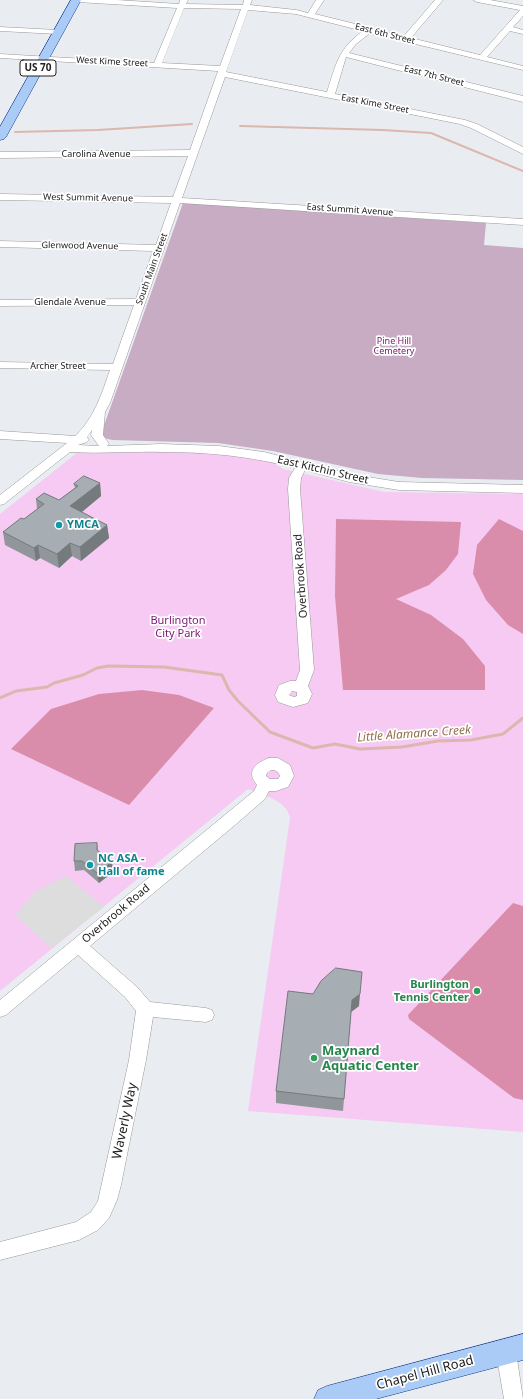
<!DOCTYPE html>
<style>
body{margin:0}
canvas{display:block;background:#e9ecf1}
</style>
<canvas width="523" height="1399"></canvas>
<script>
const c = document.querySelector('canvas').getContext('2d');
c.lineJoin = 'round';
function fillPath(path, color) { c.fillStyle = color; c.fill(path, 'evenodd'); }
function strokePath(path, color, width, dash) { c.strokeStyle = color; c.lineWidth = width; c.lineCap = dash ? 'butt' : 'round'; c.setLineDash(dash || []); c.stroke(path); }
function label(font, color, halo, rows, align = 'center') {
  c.font = font + ' "Noto Sans",sans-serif'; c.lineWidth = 3.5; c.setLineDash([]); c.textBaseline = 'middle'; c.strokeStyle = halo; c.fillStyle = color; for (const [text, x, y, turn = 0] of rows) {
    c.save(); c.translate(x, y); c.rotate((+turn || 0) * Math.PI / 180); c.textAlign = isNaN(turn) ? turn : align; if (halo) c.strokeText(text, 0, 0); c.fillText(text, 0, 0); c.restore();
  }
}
fillPath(new Path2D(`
 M 183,203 L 486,223 L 484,245 L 523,248 L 523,480 L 422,478 L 378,474 L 273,451 L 218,443 L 112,440 L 104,438 L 101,434 Z`), '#c8acc4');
fillPath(new Path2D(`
 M 120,450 L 220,451 L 264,456 L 283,469 L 385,492 L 523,494 L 523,1132 L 248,1111 L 290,818 C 289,815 288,811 286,809 C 278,798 260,794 248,789 L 0,991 L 0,514 L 78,452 Z`), '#f6caf3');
fillPath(new Path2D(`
 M 336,519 L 461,522 L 458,554 L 446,570 L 429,585 L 396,599 L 431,615 L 463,639 L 485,666 L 485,690 L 343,690 L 335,596 Z
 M 499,519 L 523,531 L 523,634 L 508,625 L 486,600 L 473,574 L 477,545 Z
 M 142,690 L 179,695 L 214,708 L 129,805 L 11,749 L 51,709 L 99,694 Z
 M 513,903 L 523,906 L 523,1100 L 514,1098 L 409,1019 L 408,1015 Z`), '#d98dab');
fillPath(new Path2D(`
 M 66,876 L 104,907 L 51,948 L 15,915 L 36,891 Z`), '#ddd');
strokePath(new Path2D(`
 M 240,126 L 383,130 L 431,133 L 523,171
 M 15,132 L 98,130 L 192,124`), '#dbb7ad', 2);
strokePath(new Path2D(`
 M 0,698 L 16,691 L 47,687 L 54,683 L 83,675 L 97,668 L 108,666 L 164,667 L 222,675 L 229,690 L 238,701 L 270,732 L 313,748 L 335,744 L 360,749 L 402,747 L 438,741 L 471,740 L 503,734 L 523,718`), '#dbb7ad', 3);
const minor = new Path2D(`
 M 73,0 L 117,0 L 179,4 L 180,0 L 188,0 L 186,4 L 243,5 L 244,0 L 252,0 L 250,5 L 296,10 L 308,13 L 316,0 L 324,0 L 315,14 L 404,36 L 435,0 L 443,0 L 411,38 L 480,55 L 520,10 L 477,2 L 473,0 L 490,0 L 523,6 L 523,16 L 513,27 L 523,30 L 523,34 L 510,31 L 487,57 L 523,66 L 523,70 L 370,33 L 356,44 L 349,53 L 523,96 L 523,102 L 346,57 L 335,94 L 465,120 L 477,124 L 523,147 L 523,154 L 471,128 L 460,124 L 225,77 L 182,198 L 523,219 L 523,225 L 180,203 L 110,403 L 105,412 L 103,435 L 109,444 L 107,446 L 161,444 L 219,446 L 264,452 L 349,474 L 399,482 L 523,485 L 523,493 L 399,490 L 349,482 L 305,470 L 301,478 L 300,489 L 314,670 L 308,686 L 312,694 L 308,703 L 293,707 L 278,702 L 275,695 L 279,685 L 290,681 L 296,681 L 300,670 L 288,489 L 289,478 L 295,468 C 251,456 207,452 162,452 C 131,451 101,454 70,452 L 4,504 L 0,505 L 0,495 L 67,443 L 0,439 L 0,431 L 75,436 C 94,419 102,393 110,370 L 0,368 L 0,362 L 113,364 L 134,305 L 0,306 L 0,300 L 136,299 L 153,251 L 0,247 L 0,241 L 156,245 L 171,203 L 0,200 L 0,194 L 173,197 L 188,156 L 0,158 L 0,152 L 190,150 L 218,71 L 0,58 L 0,54 L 154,63 L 177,8 L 77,2 ZM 184,8 L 241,9 L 220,66 L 162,63 ZM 248,10 L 296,14 L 363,31 C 338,49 336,64 327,92 L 226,72 ZM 92,430 L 91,435 L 99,446 L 78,445 L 87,442 L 89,440 L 87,437 ZM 292,691 L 297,692 L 297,696 L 294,697 L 289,695 Z
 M 0,27 L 58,30 L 62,32 L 58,34 L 0,31 Z
 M 269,758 L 278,758 L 290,765 L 294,776 L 288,787 L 276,791 L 269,791 L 265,799 L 235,825 L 90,946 L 137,987 L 150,1002 L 206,1008 L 212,1010 L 214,1015 L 212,1020 L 206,1022 L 153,1017 L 146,1060 L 121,1185 L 117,1200 L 109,1218 L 98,1230 L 79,1240 L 0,1260 L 0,1242 L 76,1222 L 91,1212 L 98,1201 L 129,1060 L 136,1011 L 125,997 L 78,955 L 6,1015 L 0,1017 L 0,1000 L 254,791 L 257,785 C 246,772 255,763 269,758 ZM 271,770 C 276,770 278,771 280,776 L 278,779 L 270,779 L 266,776 L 267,773 Z
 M 506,1342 L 513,1345 L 516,1352 L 523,1399 L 504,1399 L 496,1352 L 499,1345 Z`);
const major = new Path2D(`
 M 71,0 L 81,0 L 6,137 L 4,139 L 0,140 L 0,127 Z
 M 523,1334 L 523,1360 L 376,1399 L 314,1399 L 318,1390 L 327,1386 Z`);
strokePath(minor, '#989898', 1);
strokePath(major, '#0c3993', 1);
fillPath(minor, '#fff');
fillPath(major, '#a9cbf5');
fillPath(new Path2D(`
 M 100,483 L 101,496 L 82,512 L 107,525 L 109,538 L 81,561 L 72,556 L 59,568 L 40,558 L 36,561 L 5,545 L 3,532 L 24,519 L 37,509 L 36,499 L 59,500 L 75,488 L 74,484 Z
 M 97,843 L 98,851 L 112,862 L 113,872 L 99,883 L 84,870 L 75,871 L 74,861 Z
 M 313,994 L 359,1006 L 351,1012 L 343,1111 L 276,1103 L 276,1091 Z`), '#90969a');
fillPath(new Path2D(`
 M 100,483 L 101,496 L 72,520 L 70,506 Z
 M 107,525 L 109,538 L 81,561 L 80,547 Z
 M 70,543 L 72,556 L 59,568 L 57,554 Z
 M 38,545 L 40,558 L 36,561 L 34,548 Z
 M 112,862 L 113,872 L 99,883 L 97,873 Z
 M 360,994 L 359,1006 L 351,1012 L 352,1000 Z`), '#757a7d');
const building = new Path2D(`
 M 84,476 L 100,483 L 70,506 L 107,525 L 80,547 L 70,543 L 57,554 L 38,545 L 34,548 L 3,532 L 21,518 L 24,519 L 44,504 L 36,499 L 44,493 L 59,500 L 78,486 L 74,484 Z
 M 97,843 L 97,850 L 112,862 L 97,873 L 82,861 L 74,861 L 75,844 Z
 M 336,968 L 362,972 L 360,994 L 352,1000 L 344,1099 L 276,1091 L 288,991 L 313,994 L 321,981 Z`);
fillPath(building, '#a7aeb3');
strokePath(building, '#757a7d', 1);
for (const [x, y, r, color] of [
 [59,525,4,"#0f9aa8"],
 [90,865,4,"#0f9aa8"],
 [477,991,4,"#2e9e5b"],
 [314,1058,4,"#2e9e5b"]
]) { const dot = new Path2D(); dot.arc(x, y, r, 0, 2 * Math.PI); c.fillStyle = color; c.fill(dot); strokePath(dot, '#fff', 1.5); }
label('9px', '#212121', '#fff', [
 ["East 6th Street",385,34,14],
 ["West Kime Street",112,62,3],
 ["East 7th Street",434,76,14],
 ["East Kime Street",375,104,11],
 ["Carolina Avenue",96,154],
 ["West Summit Avenue",88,198,1],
 ["East Summit Avenue",350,210,4],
 ["Glenwood Avenue",80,246,1],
 ["South Main Street",152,269,-70],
 ["Glendale Avenue",70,302],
 ["Archer Street",58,366]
]);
label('9px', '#7a1572', '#fff', [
 ["Pine Hill",394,341],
 ["Cemetery",394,351]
]);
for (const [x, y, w] of [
 [38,68,36]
]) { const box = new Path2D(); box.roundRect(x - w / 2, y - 8, w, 16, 3); c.fillStyle = '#fff'; c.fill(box); strokePath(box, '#212121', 1); }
label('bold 10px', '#212121', null, [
 ["US 70",38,68]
]);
label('11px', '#212121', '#fff', [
 ["East Kitchin Street",323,470,13],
 ["Overbrook Road",301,576,-94],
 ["Overbrook Road",116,914,-40]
]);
label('bold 11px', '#0d838f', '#fff', [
 ["YMCA",67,525],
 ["NC ASA -",98,859],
 ["Hall of fame",98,872]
], 'left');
label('11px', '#7a1572', '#fff', [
 ["Burlington",178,621],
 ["City Park",178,634]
]);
label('bold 11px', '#27864d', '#fff', [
 ["Burlington",469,985],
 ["Tennis Center",469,998]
], 'right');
label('italic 12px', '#946e4a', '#fff', [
 ["Little Alamance Creek",414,734,-4]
]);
label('bold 13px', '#27864d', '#fff', [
 ["Maynard",322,1051],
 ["Aquatic Center",322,1066]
], 'left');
label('13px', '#212121', '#fff', [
 ["Waverly Way",125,1121,-78],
 ["Chapel Hill Road",425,1373,-15]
]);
</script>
